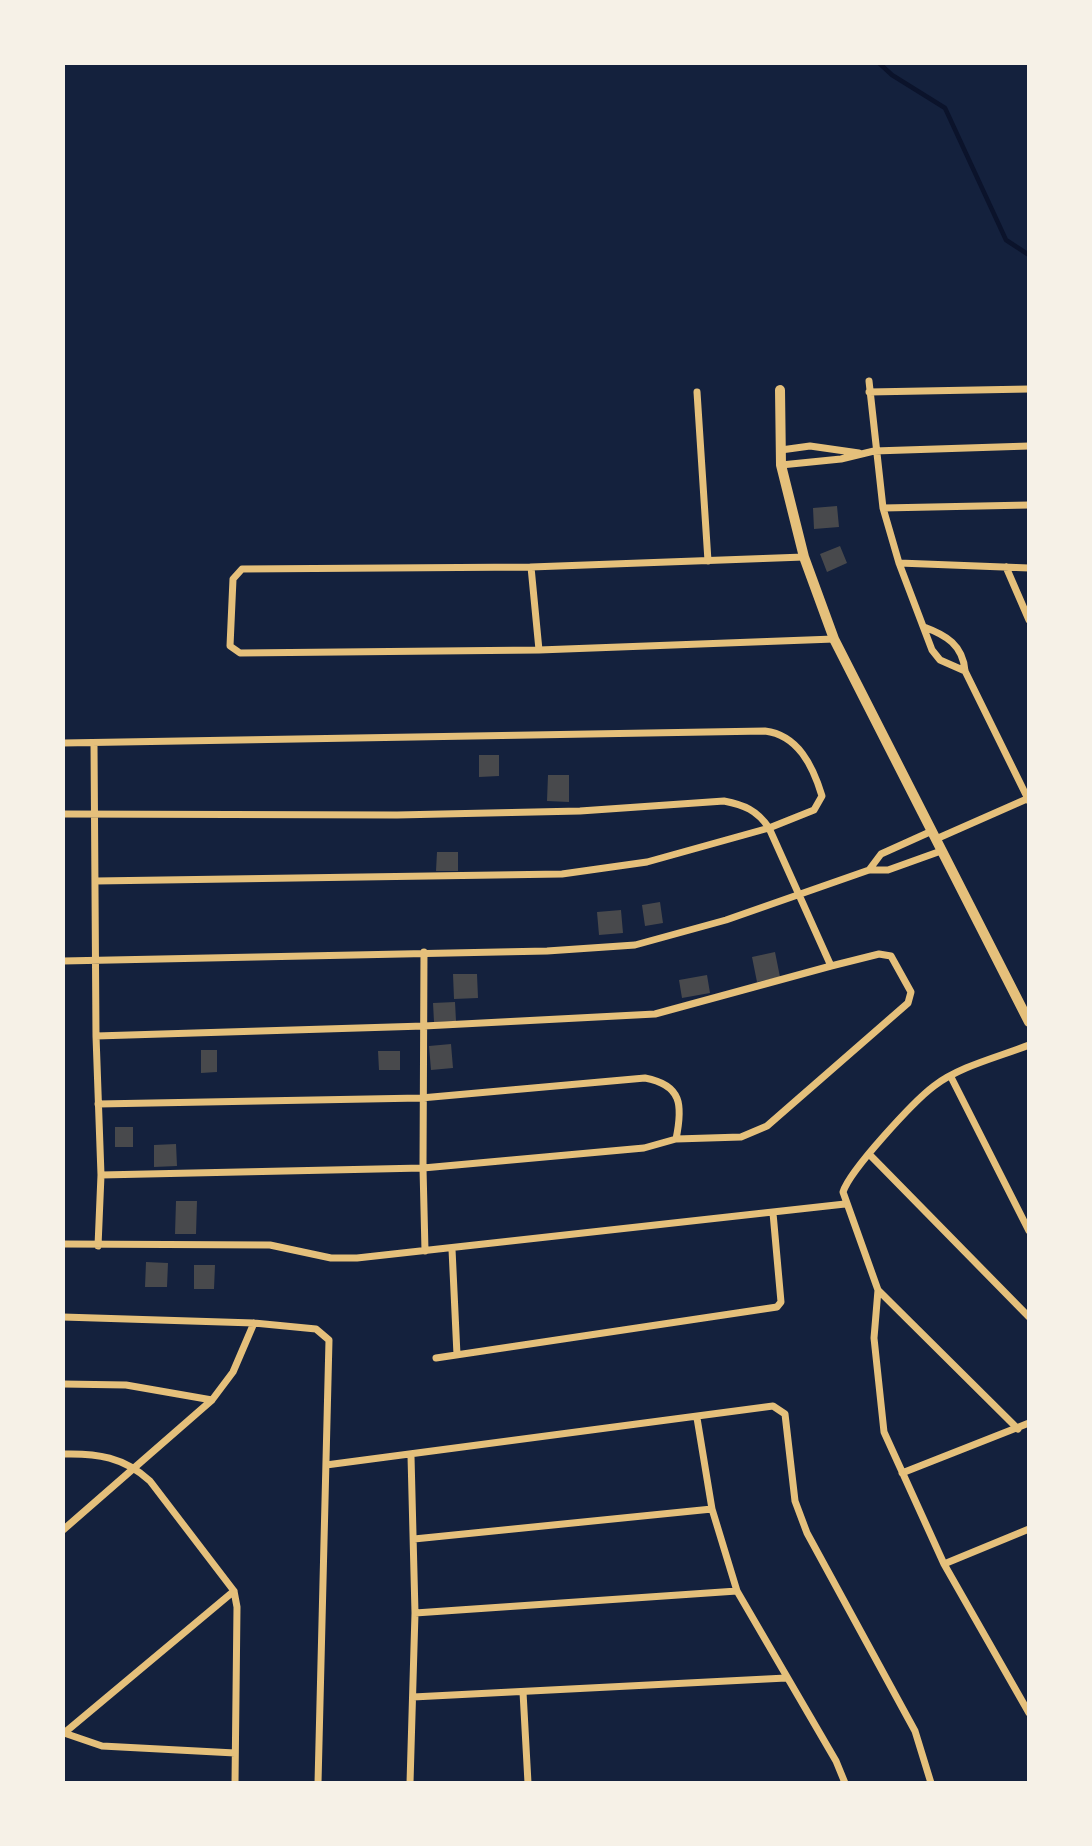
<!DOCTYPE html>
<style>
body{margin:0}
#map{position:relative;width:1092px;height:1846px;overflow:hidden;background:#14213d;font-family:"IBM Plex Sans",sans-serif}
canvas{display:block}
.frame{position:absolute;inset:0;border:65px solid #f6f1e7;pointer-events:none}
</style>
<div id="map">
<canvas width="1092" height="1846"></canvas>
<div class="frame"></div>
</div>
<script>
const c = document.querySelector('canvas').getContext('2d');
c.lineJoin = 'round';
function strokePath(path, color, width, dash) { c.strokeStyle = color; c.lineWidth = width; c.lineCap = dash ? 'butt' : 'round'; c.setLineDash(dash || []); c.stroke(path); }
function fillPath(path, color) { c.fillStyle = color; c.fill(path, 'evenodd'); }
strokePath(new Path2D(`
 M 879,63 L 892,75 L 945,108 L 1006,240 L 1029,255`), '#0b132b', 4.5);
fillPath(new Path2D(`
 M 837,506 L 839,527 L 814,529 L 813,508 Z
 M 840,546 L 847,563 L 827,572 L 820,554 Z
 M 479,755 L 499,755 L 499,776 L 479,777 Z
 M 548,775 L 569,775 L 569,802 L 547,801 Z
 M 437,852 L 458,852 L 458,871 L 436,871 Z
 M 660,902 L 663,923 L 645,926 L 642,905 Z
 M 621,910 L 623,933 L 599,935 L 597,912 Z
 M 775,952 L 780,977 L 757,982 L 752,957 Z
 M 453,974 L 477,974 L 478,998 L 454,999 Z
 M 707,975 L 710,993 L 682,998 L 679,980 Z
 M 455,1002 L 456,1021 L 434,1022 L 433,1003 Z
 M 451,1044 L 453,1068 L 431,1070 L 429,1046 Z
 M 201,1050 L 217,1050 L 217,1072 L 201,1073 Z
 M 378,1051 L 400,1051 L 400,1070 L 379,1070 Z
 M 115,1127 L 133,1127 L 133,1147 L 115,1147 Z
 M 176,1144 L 177,1166 L 154,1167 L 154,1145 Z
 M 176,1201 L 197,1201 L 196,1234 L 175,1234 Z
 M 146,1262 L 168,1263 L 167,1287 L 145,1287 Z
 M 194,1265 L 215,1265 L 214,1289 L 194,1289 Z`), '#48494c');
strokePath(new Path2D(`
 M 869,381 L 883,508 L 899,563 L 932,650 L 940,660 L 965,671
 M 697,392 L 708,561
 M 869,392 L 1029,389
 M 781,450 L 810,446 L 859,453
 M 781,465 L 841,459 L 874,451 L 1029,446
 M 883,508 L 1029,505
 M 899,563 L 1029,568
 M 531,567 L 539,650 L 240,653 L 230,646 L 233,579 L 242,569 L 531,567 L 804,557
 M 1006,567 L 1029,620
 M 924,627 C 946,635 963,645 965,671 L 1029,801
 M 539,650 L 834,639
 M 63,743 L 765,731 C 798,735 813,766 822,796 L 814,810 L 769,828 L 647,862 L 562,874 L 96,881
 M 94,743 L 96,1036 L 101,1175 L 98,1246
 M 63,814 L 397,815 L 580,811 L 724,801 C 744,805 757,810 769,828 L 831,966
 M 936,839 L 1029,798
 M 869,870 L 881,854 L 932,831
 M 63,961 L 547,951 L 635,945 L 726,920 L 869,870 L 888,870 L 941,851
 M 96,1036 L 424,1026 L 655,1014 L 831,966 L 879,954 L 891,956 L 911,992 L 908,1003 L 767,1126 L 741,1137 L 676,1139 L 644,1148 L 423,1168 L 425,1251
 M 1029,1045 C 999,1057 960,1066 934,1086 C 914,1101 850,1170 843,1192 L 878,1290 L 874,1338 L 884,1432 L 944,1564 L 1029,1713
 M 951,1077 L 1029,1231
 M 98,1104 L 421,1098 L 645,1078 C 682,1085 683,1105 676,1139
 M 870,1155 L 1029,1317
 M 101,1175 L 423,1168 L 424,952
 M 63,1244 L 270,1245 L 331,1258 L 357,1258 L 845,1204
 M 452,1249 L 457,1355
 M 878,1290 L 1018,1429
 M 63,1317 L 254,1323 L 316,1329 L 329,1340 L 318,1783
 M 436,1358 L 777,1307 L 781,1302 L 773,1213
 M 63,1384 L 126,1385 L 212,1400
 M 697,1418 L 712,1509 L 737,1591 L 836,1761 L 845,1783
 M 63,1454 C 97,1453 124,1457 150,1481 L 234,1591 L 237,1607 L 235,1783
 M 326,1465 L 773,1406 L 785,1414 L 795,1501 L 807,1533 L 915,1731 L 931,1783
 M 902,1473 L 1029,1423
 M 63,1530 L 212,1400 L 233,1372 L 254,1323
 M 414,1539 L 712,1509
 M 944,1564 L 1029,1529
 M 415,1613 L 737,1591
 M 523,1692 L 528,1783
 M 413,1697 L 786,1678
 M 64,1733 L 102,1746 L 235,1753
 M 63,1734 L 234,1591
 M 410,1783 L 415,1613 L 411,1456`), '#e5c07b', 7);
strokePath(new Path2D(`
 M 780,390 L 781,465 L 804,557 L 834,639 L 1029,1022`), '#e5c07b', 10);
</script>
